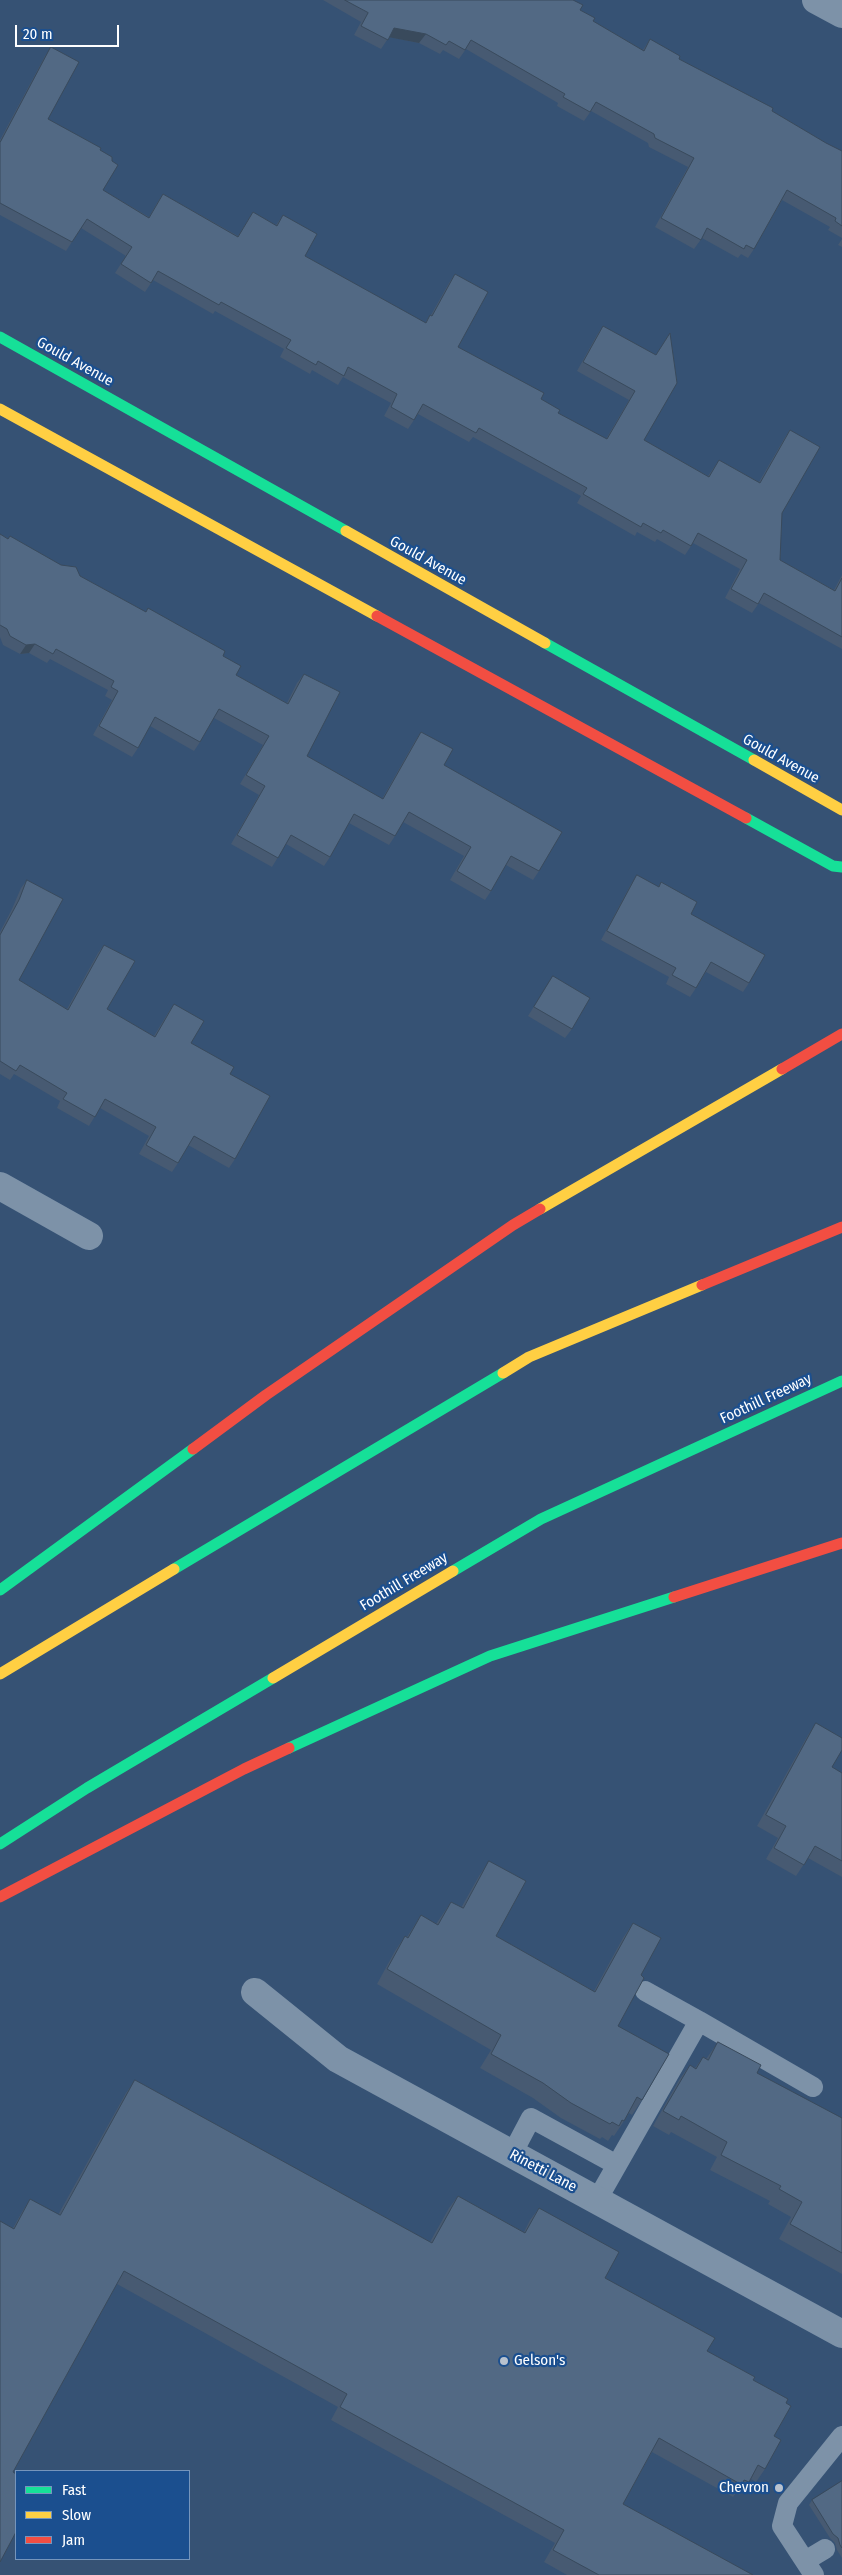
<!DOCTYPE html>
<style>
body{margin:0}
#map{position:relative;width:842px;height:2575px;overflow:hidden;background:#365274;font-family:"Fira Sans Condensed",sans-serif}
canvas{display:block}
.legend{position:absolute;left:15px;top:2470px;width:175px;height:90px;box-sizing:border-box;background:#1b4f8f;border:1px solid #7695bc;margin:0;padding:6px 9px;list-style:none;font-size:15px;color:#fff}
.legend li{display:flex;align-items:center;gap:10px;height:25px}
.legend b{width:25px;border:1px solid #7695bc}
.scale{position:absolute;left:15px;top:25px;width:104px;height:22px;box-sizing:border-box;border:2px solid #fff;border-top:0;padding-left:6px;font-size:15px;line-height:18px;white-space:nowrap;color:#fff;-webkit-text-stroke:4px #1b4f8f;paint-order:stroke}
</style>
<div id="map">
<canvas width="842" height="2575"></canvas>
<ul class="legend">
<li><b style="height:6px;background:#16e098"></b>Fast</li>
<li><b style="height:6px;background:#ffcf43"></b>Slow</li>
<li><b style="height:6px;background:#f24e42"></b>Jam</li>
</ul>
<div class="scale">20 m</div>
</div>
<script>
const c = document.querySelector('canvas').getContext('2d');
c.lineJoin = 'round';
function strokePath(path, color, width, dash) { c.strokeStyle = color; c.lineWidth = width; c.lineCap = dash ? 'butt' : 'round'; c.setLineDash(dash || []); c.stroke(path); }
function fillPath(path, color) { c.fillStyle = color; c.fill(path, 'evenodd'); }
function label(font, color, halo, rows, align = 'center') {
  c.font = font + ' "Fira Sans Condensed",sans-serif'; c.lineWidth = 4.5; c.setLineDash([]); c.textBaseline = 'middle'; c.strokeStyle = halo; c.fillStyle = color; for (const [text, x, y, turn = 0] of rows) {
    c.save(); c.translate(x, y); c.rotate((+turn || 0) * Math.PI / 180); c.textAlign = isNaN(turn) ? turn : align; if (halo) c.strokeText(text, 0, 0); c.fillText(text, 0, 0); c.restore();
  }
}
strokePath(new Path2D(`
 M 645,1991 L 699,2021
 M 512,2154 L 531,2118 L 617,2165
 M 597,2200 L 699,2021 L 813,2087
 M 805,2561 L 825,2549
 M 814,2575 L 782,2526 L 788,2503 L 842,2436`), '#7d92a8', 20);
strokePath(new Path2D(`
 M 816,0 L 842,14
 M 0,1186 L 89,1236
 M 255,1992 L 338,2059 L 842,2334`), '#7d92a8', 28);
strokePath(new Path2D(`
 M 0,337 L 346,531
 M 545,643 L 754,760
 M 746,818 L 833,866 L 842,867
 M 174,1569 L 503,1373
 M 453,1571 L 541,1519 L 842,1381
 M 0,1590 L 193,1449
 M 289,1748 L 490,1656 L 674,1597
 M 0,1844 L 87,1788 L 273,1678`), '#16e098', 11);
strokePath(new Path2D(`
 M 0,409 L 377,616
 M 346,531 L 545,643
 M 754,760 L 842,810
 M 540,1209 L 782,1069
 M 503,1373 L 529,1357 L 702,1285
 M 0,1674 L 174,1569
 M 273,1678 L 453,1571`), '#ffcf43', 11);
strokePath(new Path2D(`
 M 377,616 L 746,818
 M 782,1069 L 842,1034
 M 702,1285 L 842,1227
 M 193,1449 L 266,1395 L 513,1225 L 540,1209
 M 674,1597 L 842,1543
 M 0,1897 L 244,1769 L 289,1748`), '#f24e42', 11);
fillPath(new Path2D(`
 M 323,0 L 573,0 L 580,10 L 593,21 L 643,50 L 650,39 L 679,59 L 772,111 L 826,143 L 842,151 L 842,238 L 828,230 L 830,227 L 782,200 L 754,249 L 748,258 L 741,254 L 738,258 L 702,238 L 694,249 L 655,227 L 688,167 L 649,147 L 648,143 L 591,111 L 584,121 L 557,106 L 558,103 L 466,49 L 459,59 L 443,50 L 440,54 L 419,43 L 389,37 L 381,49 L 354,35 L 361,22 Z
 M 51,47 L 48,119 L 100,150 L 103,190 L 149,217 L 157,203 L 163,194 L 238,236 L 253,212 L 276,225 L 283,215 L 305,256 L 425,323 L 430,315 L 431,315 L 449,283 L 455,274 L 458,347 L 541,399 L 558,413 L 606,439 L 629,400 L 577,371 L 597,335 L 603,326 L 656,355 L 670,333 L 644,440 L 708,476 L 719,460 L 759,482 L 784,439 L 790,430 L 782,513 L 780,560 L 834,590 L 842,575 L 842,649 L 759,603 L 752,613 L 725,598 L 740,569 L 693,543 L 685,555 L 657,539 L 655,542 L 637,532 L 635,536 L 577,503 L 581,496 L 473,437 L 469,442 L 418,414 L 408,429 L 384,416 L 391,403 L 343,377 L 338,385 L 312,370 L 310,374 L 280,357 L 284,349 L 215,311 L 213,314 L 153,280 L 145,292 L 115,273 L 126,256 L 81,228 L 66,251 L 0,215 L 0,140 L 45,56 Z
 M 842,239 L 842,247 L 838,245 Z
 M 0,534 L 80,576 L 146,612 L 148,608 L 223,656 L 236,675 L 287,703 L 297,683 L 304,674 L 307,756 L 382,799 L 415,741 L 421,732 L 444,765 L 539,871 L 533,880 L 506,865 L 491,891 L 485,900 L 450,880 L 464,856 L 403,822 L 395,836 L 389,845 L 349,823 L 330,857 L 324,866 L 286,844 L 272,867 L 231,844 L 259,795 L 240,784 L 263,745 L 214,718 L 200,742 L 194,751 L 150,726 L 138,748 L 132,757 L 93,735 L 112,700 L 105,696 L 108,690 L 50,659 L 47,663 L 29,653 L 20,654 L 3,645 L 0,637 Z
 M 637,875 L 658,887 L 661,882 L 691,914 L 749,983 L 743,992 L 706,972 L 696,988 L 690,997 L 666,984 L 669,977 L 601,940 L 631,884 Z
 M 27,880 L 19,980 L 67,1009 L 98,953 L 104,945 L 107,1009 L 154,1036 L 168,1013 L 174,1004 L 191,1043 L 230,1074 L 235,1159 L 229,1168 L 188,1145 L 178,1163 L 172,1172 L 139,1154 L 149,1136 L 100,1108 L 89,1126 L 57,1108 L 60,1101 L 14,1074 L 10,1080 L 0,1074 L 0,932 L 12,909 L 21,888 Z
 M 553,976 L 572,1029 L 565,1038 L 528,1016 Z
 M 816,1723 L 832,1767 L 842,1773 L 842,1877 L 808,1858 L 796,1876 L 766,1859 L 778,1838 L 757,1826 L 808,1735 Z
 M 489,1861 L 496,1936 L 594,1991 L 623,1938 L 633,1923 L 641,1975 L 618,2026 L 642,2100 L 632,2115 L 629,2113 L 624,2121 L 614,2136 L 612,2135 L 608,2141 L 602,2137 L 600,2139 L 561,2118 L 533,2098 L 480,2068 L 491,2050 L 377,1984 L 395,1951 L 405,1936 L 407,1937 L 421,1915 L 436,1924 L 451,1902 L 461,1908 L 479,1876 Z
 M 718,2042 L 757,2073 L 842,2118 L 842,2274 L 779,2239 L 791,2217 L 768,2204 L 770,2201 L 710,2170 L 717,2157 L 671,2132 L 669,2135 L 653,2126 L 679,2080 L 690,2065 L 695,2068 L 703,2057 L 706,2059 Z
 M 135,2080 L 430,2242 L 449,2208 L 458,2196 L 524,2232 L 530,2220 L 539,2208 L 605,2278 L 707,2351 L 753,2380 L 786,2403 L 774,2436 L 765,2469 L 756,2482 L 751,2479 L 740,2495 L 736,2493 L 733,2497 L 652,2452 L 623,2504 L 753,2575 L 567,2575 L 544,2562 L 555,2543 L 331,2420 L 338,2407 L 117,2284 L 13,2472 L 13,2228 L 22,2212 L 30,2199 L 58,2215 L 126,2093 Z
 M 842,2481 L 842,2558 L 837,2550 L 835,2543 L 830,2538 L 809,2505 L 812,2500 Z`), '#475a72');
fillPath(new Path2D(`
 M 394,28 L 426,34 L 419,43 L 388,37 Z
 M 35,644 L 29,653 L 20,654 L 26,645 Z`), '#394a5c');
const building = new Path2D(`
 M 345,0 L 573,0 L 583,5 L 580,10 L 595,18 L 593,21 L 644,51 L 650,39 L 680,56 L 679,59 L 773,108 L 772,111 L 826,143 L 842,151 L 842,226 L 835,221 L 836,218 L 787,190 L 754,249 L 746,245 L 744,249 L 707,228 L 701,240 L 661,218 L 694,158 L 655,138 L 654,134 L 596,102 L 590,112 L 563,97 L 565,94 L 471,40 L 465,50 L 449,41 L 446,45 L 426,34 L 394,28 L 388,40 L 361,26 L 368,13 Z
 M 51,47 L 79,62 L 48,119 L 101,148 L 100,150 L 112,157 L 112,161 L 118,165 L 103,190 L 149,218 L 163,194 L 238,237 L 253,212 L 277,226 L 283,215 L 317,234 L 305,256 L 426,323 L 430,315 L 432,316 L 455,274 L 488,292 L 458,347 L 544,393 L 541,399 L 560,410 L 558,413 L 607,439 L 635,391 L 583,362 L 603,326 L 656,355 L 670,333 L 677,383 L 644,440 L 709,477 L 719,460 L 760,483 L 790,430 L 820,447 L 782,513 L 780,560 L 835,591 L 842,578 L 842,637 L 764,593 L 758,604 L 731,589 L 747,560 L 698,533 L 691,546 L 663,530 L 661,533 L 643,523 L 641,527 L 583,494 L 587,488 L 479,428 L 476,433 L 423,404 L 414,420 L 391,407 L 397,394 L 348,367 L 344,376 L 318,361 L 316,365 L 286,348 L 291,340 L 221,302 L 219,305 L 158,271 L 151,283 L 121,264 L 132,247 L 87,219 L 72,242 L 0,203 L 0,143 Z
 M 0,534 L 8,539 L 10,536 L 61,565 L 76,567 L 80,576 L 146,612 L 148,608 L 225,651 L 223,656 L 241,666 L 236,675 L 288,704 L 304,674 L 340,692 L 307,756 L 383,799 L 421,732 L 453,749 L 444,765 L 562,832 L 539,871 L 511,856 L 491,891 L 457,871 L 471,847 L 409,812 L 395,836 L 354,814 L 330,857 L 291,835 L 278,858 L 237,835 L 265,786 L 246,775 L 269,736 L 219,709 L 200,742 L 155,717 L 138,748 L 99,726 L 118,691 L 111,687 L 114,681 L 56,649 L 53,654 L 35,644 L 26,645 L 10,636 L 7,629 L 0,625 Z
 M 637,875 L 659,887 L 661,882 L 697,902 L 691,914 L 765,955 L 749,983 L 711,962 L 696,988 L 672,975 L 676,968 L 607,931 Z
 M 27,880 L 63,899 L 19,980 L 68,1010 L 104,945 L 135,961 L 107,1009 L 155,1037 L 174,1004 L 204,1021 L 191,1043 L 234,1067 L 230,1074 L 270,1096 L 235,1159 L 194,1136 L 178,1163 L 146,1145 L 156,1127 L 105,1099 L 95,1117 L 63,1099 L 67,1093 L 20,1065 L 16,1071 L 0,1061 L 0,935 L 19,900 Z
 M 553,976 L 590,998 L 572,1029 L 534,1007 Z
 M 816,1723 L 842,1738 L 842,1750 L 832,1767 L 842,1773 L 842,1861 L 815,1846 L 804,1865 L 774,1848 L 786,1826 L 766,1815 Z
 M 489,1861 L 526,1881 L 496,1936 L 595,1992 L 633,1923 L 661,1938 L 641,1975 L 644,1978 L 618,2026 L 669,2054 L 642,2100 L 637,2097 L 624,2121 L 622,2120 L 619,2126 L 612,2122 L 610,2124 L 571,2103 L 543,2083 L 491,2054 L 501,2035 L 387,1969 L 405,1936 L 408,1938 L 421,1915 L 438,1925 L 451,1902 L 463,1908 Z
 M 718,2042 L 761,2065 L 757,2073 L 842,2118 L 842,2253 L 790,2224 L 802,2202 L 779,2189 L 781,2186 L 721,2155 L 727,2142 L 681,2116 L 679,2120 L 663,2111 L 690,2065 L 696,2069 L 703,2057 L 708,2060 Z
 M 135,2080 L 432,2243 L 458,2196 L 525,2233 L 539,2208 L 619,2252 L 605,2278 L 715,2338 L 707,2351 L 755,2377 L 753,2380 L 788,2399 L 786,2403 L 791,2406 L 774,2436 L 781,2440 L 765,2469 L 758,2465 L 749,2482 L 744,2480 L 742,2485 L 659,2438 L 623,2504 L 753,2575 L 599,2575 L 553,2550 L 564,2530 L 340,2407 L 347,2394 L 124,2271 L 13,2472 L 16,2474 L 16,2532 L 0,2562 L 0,2221 L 14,2229 L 30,2199 L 60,2215 Z
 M 842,2481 L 842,2548 L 840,2545 L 838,2538 L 833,2534 L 812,2500 Z`);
fillPath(building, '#526984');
strokePath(building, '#394a5c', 1);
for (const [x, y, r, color] of [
 [504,2361,5,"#b9c2ce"],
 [779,2488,5,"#b9c2ce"]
]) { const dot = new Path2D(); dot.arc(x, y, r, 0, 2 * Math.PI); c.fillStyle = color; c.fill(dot); strokePath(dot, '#1b4f8f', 2); }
label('15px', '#fff', '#1b4f8f', [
 ["Gould Avenue",75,362,29],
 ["Gould Avenue",428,561,29],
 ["Gould Avenue",781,759,29],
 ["Foothill Freeway",766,1399,-25],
 ["Foothill Freeway",404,1582,-31],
 ["Rinetti Lane",543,2171,28]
]);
label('15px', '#fff', '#1b4f8f', [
 ["Gelson's",514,2361],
 ["Chevron",769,2488,"right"]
], 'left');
</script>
